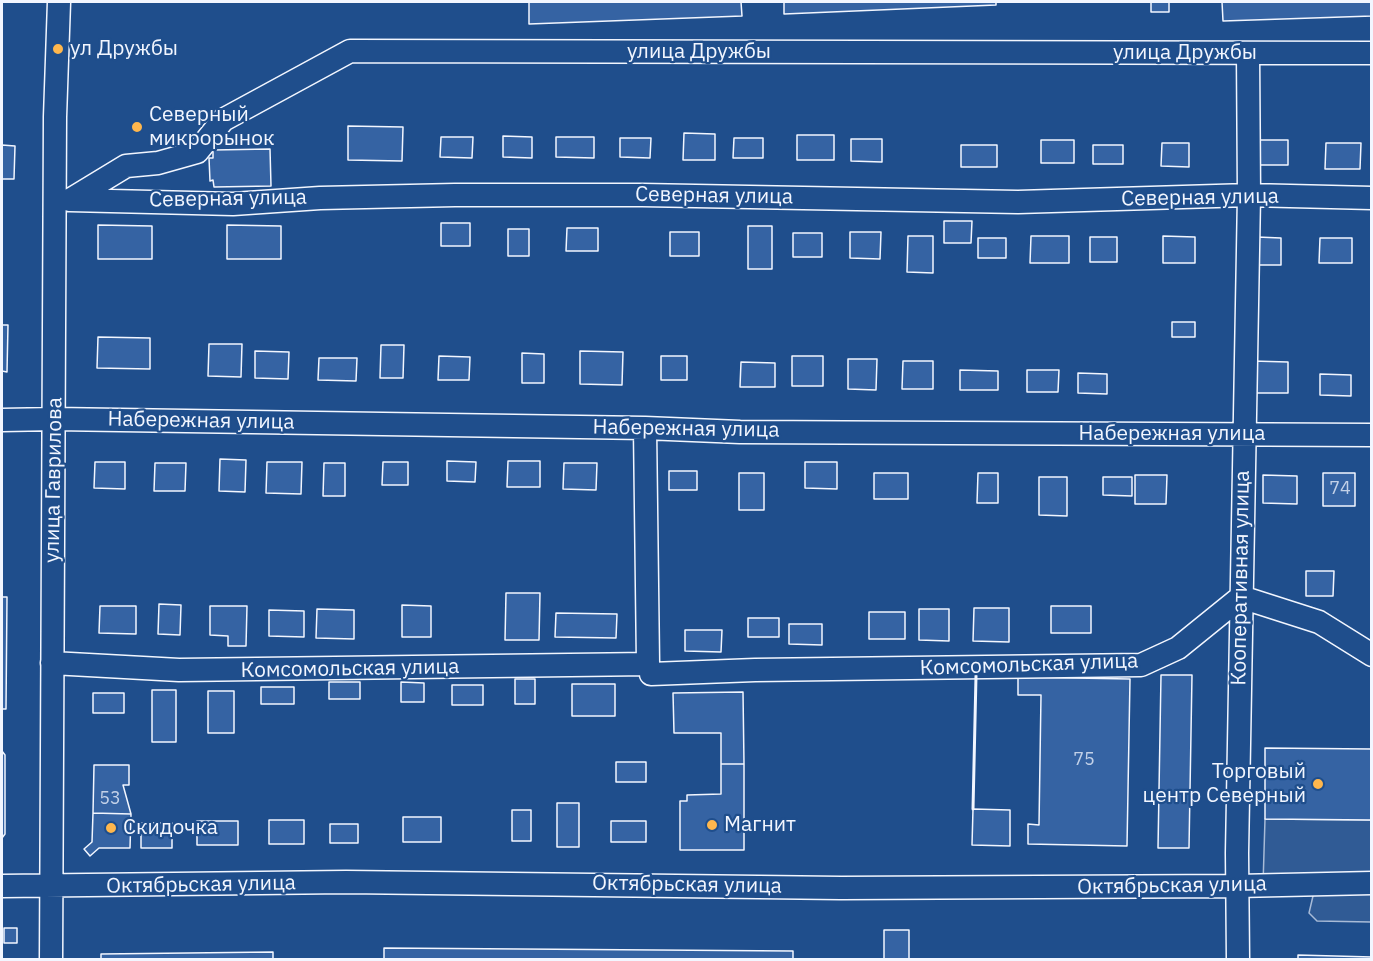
<!DOCTYPE html>
<meta charset="utf-8">
<style>
body{margin:0}
#map{position:relative;width:1373px;height:961px;overflow:hidden;background:#1f4e8c;font-family:"IBM Plex Sans",sans-serif}
canvas{display:block}
.frame{position:absolute;inset:0;border:3px solid #f2f6ff;pointer-events:none}
</style>
<div id="map">
<canvas width="1373" height="961"></canvas>
<div class="frame"></div>
</div>
<script>
const c = document.querySelector('canvas').getContext('2d');
c.lineJoin = 'round';
function fillPath(path, color) { c.fillStyle = color; c.fill(path, 'evenodd'); }
function strokePath(path, color, width, dash) { c.strokeStyle = color; c.lineWidth = width; c.lineCap = dash ? 'butt' : 'round'; c.setLineDash(dash || []); c.stroke(path); }
function label(font, color, halo, rows, align = 'center') {
  c.font = font + ' "IBM Plex Sans",sans-serif'; c.lineWidth = 4.5; c.setLineDash([]); c.textBaseline = 'middle'; c.strokeStyle = halo; c.fillStyle = color; for (const [text, x, y, turn = 0] of rows) {
    c.save(); c.translate(x, y); c.rotate((+turn || 0) * Math.PI / 180); c.textAlign = isNaN(turn) ? turn : align; if (halo) c.strokeText(text, 0, 0); c.fillText(text, 0, 0); c.restore();
  }
}
const built = new Path2D(`
 M 1265,819 L 1371,820 L 1371,884 L 1263,885 Z
 M 1323,889 L 1371,889 L 1371,922 L 1317,921 L 1309,913 L 1313,896 Z`);
fillPath(built, '#305b95');
strokePath(built, '#a8bbd7', 1.5);
const building = new Path2D(`
 M 529,2 L 741,2 L 742,16 L 529,24 Z
 M 784,2 L 996,2 L 996,5 L 784,14 Z
 M 1151,2 L 1169,2 L 1169,12 L 1151,12 Z
 M 1222,2 L 1372,2 L 1372,16 L 1223,21 Z
 M 348,126 L 403,127 L 402,161 L 348,160 Z
 M 684,133 L 715,134 L 715,160 L 683,160 Z
 M 797,135 L 834,135 L 834,160 L 797,160 Z
 M 503,136 L 532,137 L 532,158 L 503,157 Z
 M 441,137 L 473,137 L 472,158 L 440,157 Z
 M 556,137 L 594,137 L 594,158 L 556,157 Z
 M 620,138 L 651,138 L 650,158 L 620,157 Z
 M 734,138 L 763,138 L 763,158 L 733,158 Z
 M 851,139 L 882,139 L 882,162 L 851,161 Z
 M 1041,140 L 1074,140 L 1074,163 L 1041,163 Z
 M 1257,140 L 1288,140 L 1288,165 L 1257,165 Z
 M 1162,143 L 1189,143 L 1189,167 L 1161,166 Z
 M 1326,143 L 1361,143 L 1360,169 L 1325,169 Z
 M 2,145 L 15,146 L 14,179 L 2,179 Z
 M 961,145 L 997,145 L 997,167 L 961,167 Z
 M 1093,145 L 1123,145 L 1123,164 L 1093,164 Z
 M 270,149 L 271,186 L 214,187 L 213,180 L 210,181 L 209,158 L 213,158 L 213,150 Z
 M 944,221 L 972,221 L 971,243 L 944,243 Z
 M 441,223 L 470,223 L 470,246 L 441,246 Z
 M 98,225 L 152,226 L 152,259 L 98,259 Z
 M 227,225 L 281,226 L 281,259 L 227,259 Z
 M 748,226 L 772,226 L 772,269 L 748,269 Z
 M 567,228 L 598,228 L 598,251 L 566,251 Z
 M 508,229 L 529,229 L 529,256 L 508,256 Z
 M 670,232 L 699,232 L 699,256 L 670,256 Z
 M 850,232 L 881,232 L 880,259 L 850,258 Z
 M 793,233 L 822,233 L 822,257 L 793,257 Z
 M 908,236 L 933,236 L 933,273 L 907,272 Z
 M 1031,236 L 1069,236 L 1069,263 L 1030,263 Z
 M 1163,236 L 1195,237 L 1195,263 L 1163,263 Z
 M 1090,237 L 1117,237 L 1117,262 L 1090,262 Z
 M 1257,237 L 1281,238 L 1281,265 L 1256,265 Z
 M 978,238 L 1006,238 L 1006,258 L 978,258 Z
 M 1320,238 L 1352,238 L 1352,263 L 1319,263 Z
 M 1172,322 L 1195,322 L 1195,337 L 1172,337 Z
 M 2,325 L 8,325 L 7,372 L 2,371 Z
 M 98,337 L 150,338 L 150,369 L 97,368 Z
 M 209,344 L 242,344 L 241,377 L 208,376 Z
 M 381,345 L 404,345 L 403,378 L 380,378 Z
 M 255,351 L 289,352 L 288,379 L 255,378 Z
 M 580,351 L 623,352 L 622,385 L 580,384 Z
 M 522,353 L 544,354 L 544,383 L 522,383 Z
 M 439,356 L 470,357 L 469,380 L 438,380 Z
 M 661,356 L 687,356 L 687,380 L 661,380 Z
 M 792,356 L 823,356 L 823,386 L 792,386 Z
 M 319,358 L 357,358 L 356,381 L 318,380 Z
 M 848,359 L 877,359 L 876,390 L 848,389 Z
 M 903,361 L 933,361 L 933,389 L 902,389 Z
 M 1252,361 L 1288,362 L 1288,393 L 1252,393 Z
 M 741,362 L 775,363 L 775,387 L 740,387 Z
 M 960,370 L 998,371 L 998,390 L 960,390 Z
 M 1027,370 L 1059,370 L 1058,392 L 1027,392 Z
 M 1078,373 L 1107,374 L 1107,394 L 1078,393 Z
 M 1320,374 L 1351,375 L 1351,396 L 1320,395 Z
 M 220,459 L 246,460 L 245,492 L 219,491 Z
 M 447,461 L 476,462 L 475,482 L 447,481 Z
 M 508,461 L 540,461 L 540,487 L 507,487 Z
 M 95,462 L 125,462 L 125,489 L 94,488 Z
 M 267,462 L 302,462 L 301,494 L 266,493 Z
 M 383,462 L 408,462 L 408,485 L 382,485 Z
 M 805,462 L 837,462 L 837,489 L 805,488 Z
 M 155,463 L 186,463 L 185,491 L 154,491 Z
 M 324,463 L 345,463 L 345,496 L 323,496 Z
 M 564,463 L 597,463 L 596,490 L 563,489 Z
 M 669,471 L 697,471 L 697,490 L 669,490 Z
 M 739,473 L 764,473 L 764,510 L 739,510 Z
 M 874,473 L 908,473 L 908,499 L 874,499 Z
 M 978,473 L 998,473 L 998,503 L 977,503 Z
 M 1323,473 L 1355,473 L 1355,506 L 1323,506 Z
 M 1135,475 L 1167,475 L 1166,504 L 1135,504 Z
 M 1263,475 L 1297,476 L 1297,504 L 1263,503 Z
 M 1039,477 L 1067,477 L 1067,516 L 1039,515 Z
 M 1103,477 L 1132,477 L 1132,496 L 1103,495 Z
 M 1306,571 L 1334,571 L 1333,596 L 1306,596 Z
 M 506,593 L 540,593 L 539,640 L 505,640 Z
 M 2,597 L 7,597 L 6,709 L 2,709 Z
 M 159,604 L 181,605 L 180,635 L 158,634 Z
 M 402,605 L 431,606 L 431,637 L 402,637 Z
 M 100,606 L 136,606 L 136,634 L 99,633 Z
 M 210,606 L 247,606 L 246,646 L 228,646 L 228,636 L 210,635 Z
 M 1051,606 L 1091,606 L 1091,633 L 1051,633 Z
 M 974,608 L 1009,608 L 1009,642 L 973,641 Z
 M 317,609 L 354,610 L 354,639 L 316,638 Z
 M 919,609 L 949,609 L 949,641 L 919,640 Z
 M 269,610 L 304,611 L 304,637 L 269,636 Z
 M 869,612 L 905,612 L 905,639 L 869,639 Z
 M 556,613 L 617,614 L 616,638 L 555,637 Z
 M 748,618 L 779,618 L 779,637 L 748,637 Z
 M 789,624 L 822,624 L 822,645 L 789,644 Z
 M 685,630 L 722,630 L 721,652 L 685,651 Z
 M 1161,675 L 1192,675 L 1189,848 L 1158,848 Z
 M 1018,677 L 1130,679 L 1127,846 L 1028,844 L 1028,824 L 1039,825 L 1041,695 L 1018,695 Z
 M 515,679 L 535,679 L 535,704 L 515,704 Z
 M 329,682 L 360,682 L 360,699 L 329,699 Z
 M 401,682 L 424,683 L 424,702 L 401,702 Z
 M 572,684 L 615,684 L 615,716 L 572,716 Z
 M 452,685 L 483,685 L 483,705 L 452,705 Z
 M 261,687 L 294,687 L 294,704 L 261,704 Z
 M 152,690 L 176,690 L 176,742 L 152,742 Z
 M 208,691 L 234,691 L 234,733 L 208,733 Z
 M 743,692 L 744,764 L 721,764 L 721,733 L 674,733 L 673,693 Z
 M 93,693 L 124,693 L 124,713 L 93,713 Z
 M 1265,748 L 1372,749 L 1372,820 L 1265,819 Z
 M 2,751 L 5,755 L 5,834 L 2,838 Z
 M 616,762 L 646,762 L 646,782 L 616,782 Z
 M 721,764 L 744,764 L 744,850 L 680,850 L 680,801 L 687,801 L 687,795 L 721,794 Z
 M 94,765 L 129,765 L 129,785 L 123,785 L 131,814 L 93,813 Z
 M 557,803 L 579,803 L 579,847 L 557,847 Z
 M 973,809 L 1010,810 L 1010,846 L 972,845 Z
 M 512,810 L 531,810 L 531,841 L 512,841 Z
 M 93,813 L 131,814 L 130,848 L 99,848 L 90,856 L 84,849 L 92,842 Z
 M 403,817 L 441,817 L 441,842 L 403,842 Z
 M 269,820 L 304,820 L 304,844 L 269,844 Z
 M 197,821 L 238,821 L 238,845 L 197,845 Z
 M 611,821 L 646,821 L 646,842 L 611,842 Z
 M 141,823 L 172,823 L 172,848 L 141,848 Z
 M 330,824 L 358,824 L 358,843 L 330,843 Z
 M 4,928 L 17,928 L 17,943 L 4,943 Z
 M 884,930 L 909,930 L 909,960 L 884,960 Z
 M 384,948 L 793,951 L 793,960 L 384,960 Z
 M 273,952 L 273,960 L 101,960 L 101,954 Z
 M 1298,955 L 1372,957 L 1372,960 L 1298,960 Z`);
fillPath(building, '#3563a3');
strokePath(building, '#f2f6ff', 1.5);
const minor = new Path2D(`
 M 70,200 L 126,166 L 158,163 L 197,152 L 223,120 L 350,51 L 1372,53
 M 70,200 L 233,204 L 320,198 L 455,195 L 642,195 L 1018,202 L 1249,195 L 1372,198
 M 2,420 L 55,419 L 645,428 L 740,432 L 1372,435
 M 52,663 L 179,670 L 648,664 L 645,428
 M 651,674 L 755,670 L 1141,665 L 1178,648 L 1241,597 L 1319,622 L 1372,655
 M 2,886 L 346,882 L 841,888 L 1237,886 L 1372,883
 M 51,960 L 55,117 L 59,2
 M 1238,960 L 1237,853 L 1249,195 L 1248,53`);
strokePath(minor, '#f2f6ff', 25);
strokePath(minor, '#1f4e8c', 22);
strokePath(new Path2D(`
 M 973,809 L 976,676`), '#f2f6ff', 3);
for (const [x, y, r, color] of [
 [58,49,6,"#ffb74d"],
 [137,127,6,"#ffb74d"],
 [1318,784,6,"#ffb74d"],
 [712,825,6,"#ffb74d"],
 [111,828,6,"#ffb74d"]
]) { const dot = new Path2D(); dot.arc(x, y, r, 0, 2 * Math.PI); c.fillStyle = color; c.fill(dot); strokePath(dot, '#1f4e8c', 2); }
label('18px', '#c3d1e8', null, [
 ["74",1340,489],
 ["75",1084,760],
 ["53",110,799]
]);
label('21px', '#f2f6ff', '#1f4e8c', [
 ["ул Дружбы",70,49],
 ["Северный",149,115],
 ["микрорынок",149,139],
 ["Торговый",1306,772,"right"],
 ["центр Северный",1306,796,"right"],
 ["Магнит",724,825],
 ["Скидочка",123,828]
], 'left');
label('21px', '#f2f6ff', '#1f4e8c', [
 ["улица Дружбы",699,52],
 ["улица Дружбы",1185,53],
 ["Северная улица",714,196,1],
 ["Северная улица",1200,198,-1],
 ["Северная улица",228,199,-1],
 ["Набережная улица",201,421,1],
 ["Набережная улица",686,429,1],
 ["Набережная улица",1172,434],
 ["улица Гаврилова",54,480,-89],
 ["Кооперативная улица",1241,578,-89],
 ["Комсомольская улица",1029,665,-2],
 ["Комсомольская улица",350,669,-1],
 ["Октябрьская улица",201,885,-1],
 ["Октябрьская улица",687,885,1],
 ["Октябрьская улица",1172,886,-1]
]);
</script>
